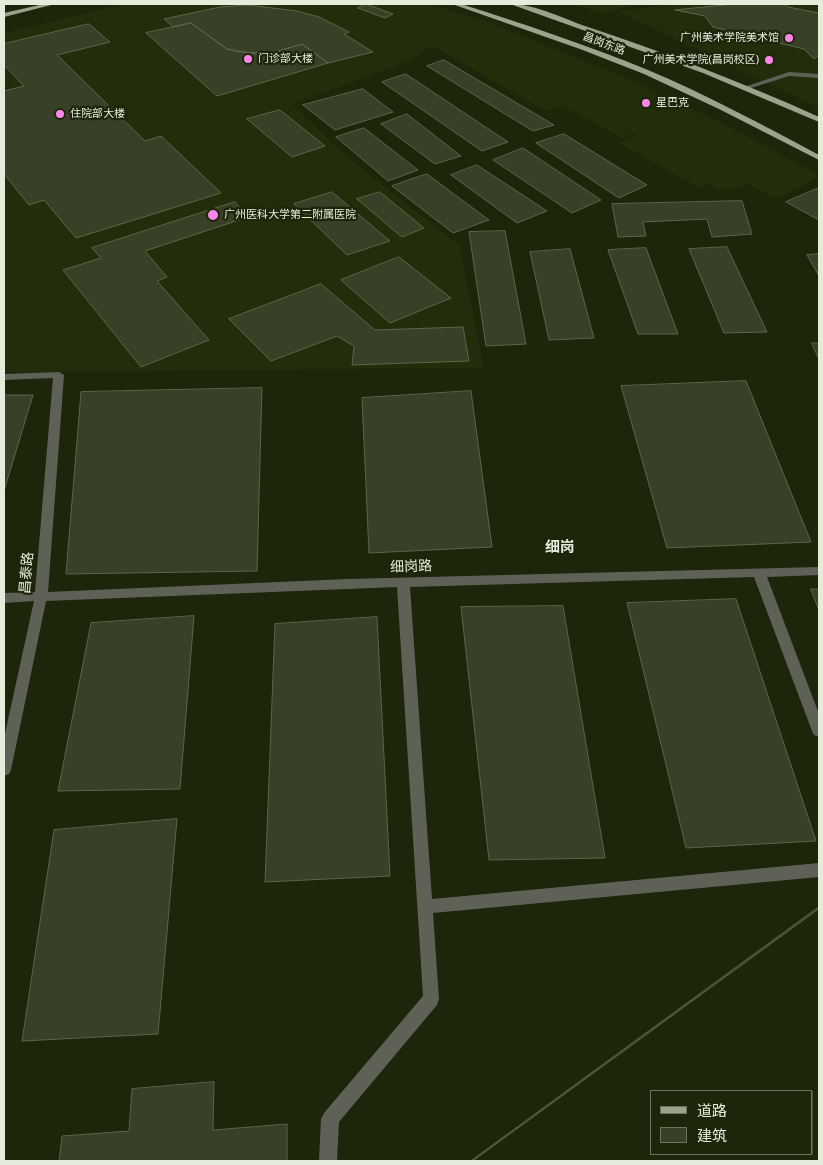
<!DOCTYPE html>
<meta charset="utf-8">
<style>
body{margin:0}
#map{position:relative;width:823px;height:1165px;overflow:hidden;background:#1d250b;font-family:"Noto Sans","Noto Sans SC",sans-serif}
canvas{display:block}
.frame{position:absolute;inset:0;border:5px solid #e6ecdc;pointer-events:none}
.legend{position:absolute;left:650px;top:1090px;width:162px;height:65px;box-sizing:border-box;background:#1d250b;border:1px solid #6d755f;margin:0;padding:6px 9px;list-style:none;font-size:15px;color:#e6ecdc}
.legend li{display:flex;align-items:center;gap:10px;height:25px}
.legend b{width:25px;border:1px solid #6d755f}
</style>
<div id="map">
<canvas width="823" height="1165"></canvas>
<div class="frame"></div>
<ul class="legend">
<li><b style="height:6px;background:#9aa48a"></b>道路</li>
<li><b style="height:14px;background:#384127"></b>建筑</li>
</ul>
</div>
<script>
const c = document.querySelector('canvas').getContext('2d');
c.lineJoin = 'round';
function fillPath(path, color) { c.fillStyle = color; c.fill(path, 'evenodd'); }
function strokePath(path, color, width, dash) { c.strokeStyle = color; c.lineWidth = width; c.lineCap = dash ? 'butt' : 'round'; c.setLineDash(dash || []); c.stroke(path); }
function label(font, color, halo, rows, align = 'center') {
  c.font = font + ' "Noto Sans","Noto Sans SC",sans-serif'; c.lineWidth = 4.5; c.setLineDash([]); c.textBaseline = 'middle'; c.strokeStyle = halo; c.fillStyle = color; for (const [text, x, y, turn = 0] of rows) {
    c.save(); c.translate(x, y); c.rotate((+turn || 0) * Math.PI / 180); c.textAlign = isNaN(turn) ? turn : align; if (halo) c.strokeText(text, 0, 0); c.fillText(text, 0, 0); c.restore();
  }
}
fillPath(new Path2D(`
 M 123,4 L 430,4 L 485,21 L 631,80 L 716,120 L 819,175 L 803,186 L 775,199 L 748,184 L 735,190 L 726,187 L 719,191 L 708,184 L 700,188 L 618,143 L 638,134 L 634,133 L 622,138 L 562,105 L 546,111 L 432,46 L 410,61 L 292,104 L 345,155 L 459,245 L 484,368 L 4,372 L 4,33 Z
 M 573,4 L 633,4 L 603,14 Z
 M 679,4 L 819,4 L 819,108 L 617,11 Z`), '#232d0b');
const building = new Path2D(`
 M 366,4 L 393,14 L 385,18 L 358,8 Z
 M 734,4 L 785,4 L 788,7 L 819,13 L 819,55 L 814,59 L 804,49 L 713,27 L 705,16 L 675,10 Z
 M 248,5 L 297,11 L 319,17 L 349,32 L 344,34 L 373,52 L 328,63 L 302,44 L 272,53 L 239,52 L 227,49 L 191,23 L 173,27 L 164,19 L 220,7 Z
 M 191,23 L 227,49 L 256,54 L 272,53 L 302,44 L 328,63 L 217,96 L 146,33 Z
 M 89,24 L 110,42 L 57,55 L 145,141 L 161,136 L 221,193 L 76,238 L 44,200 L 29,205 L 4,174 L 4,91 L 24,86 L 4,65 L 4,44 Z
 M 444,60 L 554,125 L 533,131 L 427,66 Z
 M 406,74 L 508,142 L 482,151 L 382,82 Z
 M 363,89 L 393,112 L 335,130 L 303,105 Z
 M 280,110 L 325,146 L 292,157 L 247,119 Z
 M 407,114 L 461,156 L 435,164 L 381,124 Z
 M 364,128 L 418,170 L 388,181 L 336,137 Z
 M 564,134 L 647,185 L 619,198 L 536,143 Z
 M 523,148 L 601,200 L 572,213 L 493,160 Z
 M 477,165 L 547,211 L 517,223 L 451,175 Z
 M 427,174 L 489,220 L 453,233 L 392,186 Z
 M 819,188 L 819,220 L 786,202 Z
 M 332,192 L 390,241 L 347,255 L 294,204 Z
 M 380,192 L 424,228 L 402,237 L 357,199 Z
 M 742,201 L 752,234 L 712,237 L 707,219 L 643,222 L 646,236 L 618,237 L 612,204 Z
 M 235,202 L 248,217 L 145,251 L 167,277 L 157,281 L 209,340 L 141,367 L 63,270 L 101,258 L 92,248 Z
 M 505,231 L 526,344 L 486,346 L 469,232 Z
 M 727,247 L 767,332 L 724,333 L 689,249 Z
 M 646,248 L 678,334 L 638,334 L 608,250 Z
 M 570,249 L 594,338 L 549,340 L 530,252 Z
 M 819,254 L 819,276 L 807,255 Z
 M 399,257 L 451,298 L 390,323 L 341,280 Z
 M 321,284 L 375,330 L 463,327 L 469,361 L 352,365 L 354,346 L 337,336 L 271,361 L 229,319 Z
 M 812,343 L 819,343 L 819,359 Z
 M 746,381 L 811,542 L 667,548 L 621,386 Z
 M 262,388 L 257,571 L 66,574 L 81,392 Z
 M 471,391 L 492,547 L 369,553 L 362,398 Z
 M 4,395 L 33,395 L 4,491 Z
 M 811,589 L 819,589 L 819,610 Z
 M 736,599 L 816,841 L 686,848 L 627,603 Z
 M 563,606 L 605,858 L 489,860 L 461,607 Z
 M 194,616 L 180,789 L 58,791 L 91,623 Z
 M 377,617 L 390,876 L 265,882 L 275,624 Z
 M 177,819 L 158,1034 L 22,1041 L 54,830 Z
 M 819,907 L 819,1161 L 471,1161 ZM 652,1091 L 812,1091 L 812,1154 L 652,1154 Z
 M 819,909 L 819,1161 L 473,1161 ZM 652,1091 L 812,1091 L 812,1154 L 652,1154 Z
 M 214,1082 L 213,1130 L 287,1124 L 287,1161 L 59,1161 L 62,1136 L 129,1131 L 132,1089 Z`);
fillPath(building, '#384127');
strokePath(building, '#5c6549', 1);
fillPath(new Path2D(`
 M 789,72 L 819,74 L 819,78 L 789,76 L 748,89 L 744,87 Z`), '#5e6256');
fillPath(new Path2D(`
 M 59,372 L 64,375 L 48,592 L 348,579 L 819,567 L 819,575 L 767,577 L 819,714 L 819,737 L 814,735 L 812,731 L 754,577 L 410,587 L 432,899 L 819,863 L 819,877 L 433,913 L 439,999 L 437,1005 L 339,1122 L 337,1161 L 319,1161 L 321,1119 L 324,1113 L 423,996 L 397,587 L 46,601 L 11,770 L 9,774 L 4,776 L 4,738 L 34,601 L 4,603 L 4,593 L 35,592 L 53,378 L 4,380 L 4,374 Z`), '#5e6256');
fillPath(new Path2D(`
 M 44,4 L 55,4 L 4,17 L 4,13 Z
 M 452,4 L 461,4 C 524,24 587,45 648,70 C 707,95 763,125 819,155 L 819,160 L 719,109 L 644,74 L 580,49 Z
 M 510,4 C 534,4 560,17 582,25 C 663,52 742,82 819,117 L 819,122 L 703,73 Z`), '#9aa48a');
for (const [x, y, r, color] of [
 [789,38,5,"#fa87e7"],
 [248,59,5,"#fa87e7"],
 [769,60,5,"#fa87e7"],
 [646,103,5,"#fa87e7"],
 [60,114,5,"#fa87e7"],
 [213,215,6,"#fa87e7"]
]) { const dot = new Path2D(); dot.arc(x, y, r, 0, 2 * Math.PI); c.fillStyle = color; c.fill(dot); strokePath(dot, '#1d250b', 2); }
label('11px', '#e6ecdc', '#1d250b', [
 ["广州美术学院美术馆",779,38,"right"],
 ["门诊部大楼",258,59],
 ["广州美术学院(昌岗校区)",759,60,"right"],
 ["星巴克",656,103],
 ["住院部大楼",70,114],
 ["广州医科大学第二附属医院",224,215]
], 'left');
label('11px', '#e6ecdc', '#1d250b', [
 ["昌岗东路",604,44,21]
]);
label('14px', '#e6ecdc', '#1d250b', [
 ["细岗路",411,567,-2],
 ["昌泰路",27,573,-85]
]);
label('bold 15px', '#e6ecdc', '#1d250b', [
 ["细岗",560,548]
]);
</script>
